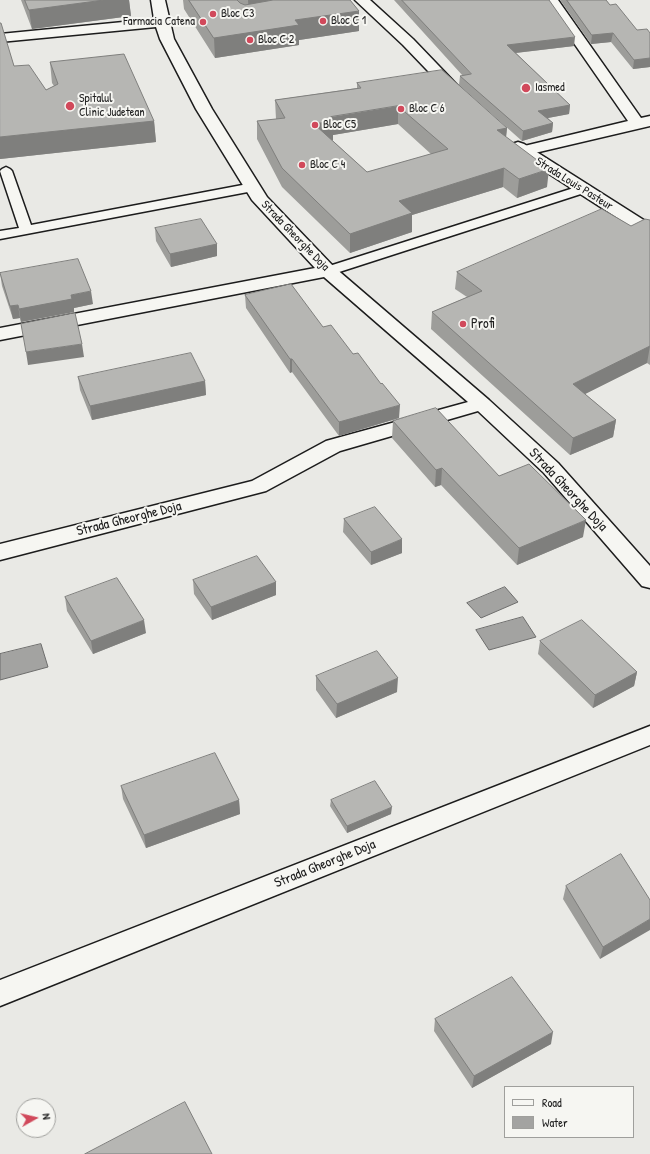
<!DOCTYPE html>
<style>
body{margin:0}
#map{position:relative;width:650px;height:1154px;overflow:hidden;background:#e9e9e5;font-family:"Patrick Hand",sans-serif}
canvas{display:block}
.legend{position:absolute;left:504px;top:1086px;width:130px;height:52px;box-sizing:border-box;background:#f6f6f2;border:1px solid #9f9f9c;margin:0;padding:5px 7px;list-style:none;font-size:12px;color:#1c1c1c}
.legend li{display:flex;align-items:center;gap:8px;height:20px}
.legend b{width:20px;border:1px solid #9f9f9c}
.north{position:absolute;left:16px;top:1098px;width:40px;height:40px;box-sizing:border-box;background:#f6f6f2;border:1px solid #9f9f9c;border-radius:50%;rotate:82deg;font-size:11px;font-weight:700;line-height:16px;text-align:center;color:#1c1c1c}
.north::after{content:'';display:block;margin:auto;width:14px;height:18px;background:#d1495b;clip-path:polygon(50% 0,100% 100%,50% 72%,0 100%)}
</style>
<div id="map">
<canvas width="650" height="1154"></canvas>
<ul class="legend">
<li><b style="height:5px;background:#f6f6f2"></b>Road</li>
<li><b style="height:11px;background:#a3a3a1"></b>Water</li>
</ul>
<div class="north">N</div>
</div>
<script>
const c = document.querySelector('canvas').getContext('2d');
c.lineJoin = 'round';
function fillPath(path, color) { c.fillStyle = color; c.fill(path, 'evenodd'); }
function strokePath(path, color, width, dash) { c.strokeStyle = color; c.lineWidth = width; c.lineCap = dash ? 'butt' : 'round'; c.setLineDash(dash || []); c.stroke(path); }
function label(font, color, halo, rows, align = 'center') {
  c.font = font + ' "Patrick Hand",sans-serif'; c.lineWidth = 4; c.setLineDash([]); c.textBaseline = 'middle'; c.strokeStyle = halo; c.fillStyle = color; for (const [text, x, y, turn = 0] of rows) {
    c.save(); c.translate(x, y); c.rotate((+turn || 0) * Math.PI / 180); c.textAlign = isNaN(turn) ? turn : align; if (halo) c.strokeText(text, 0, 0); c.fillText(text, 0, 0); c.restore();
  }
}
const water = new Path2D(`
 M 505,587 L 518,602 L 481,618 L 467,603 Z
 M 523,617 L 536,637 L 489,650 L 476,630 Z
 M 41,644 L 48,667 L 0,680 L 0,654 Z`);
fillPath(water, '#a3a3a1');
strokePath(water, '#6d6d6c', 1);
const lane = new Path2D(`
 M 6,167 L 10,169 L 12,171 L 31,225 L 253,183 L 257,184 L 259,187 L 257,190 L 253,191 L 0,239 L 0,231 L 19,228 L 0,171 L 2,169 Z
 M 583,185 L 587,186 L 589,189 L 587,192 L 333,274 L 323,274 L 322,271 L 323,268 Z`);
const street = new Path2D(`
 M 151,0 L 165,0 L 174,39 L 212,109 L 267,197 L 334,267 L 489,400 L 558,463 L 650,566 L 650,588 L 642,586 L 544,473 L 478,411 L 340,451 L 266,491 L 0,560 L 0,544 L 252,481 L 326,441 L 468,402 L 324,277 L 0,340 L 0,328 L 315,268 L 252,200 L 196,109 L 160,39 L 156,27 L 0,42 L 0,34 L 154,19 Z
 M 544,0 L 558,0 L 641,118 L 650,116 L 650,126 L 522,156 L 516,154 L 514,151 L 516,148 L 628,121 Z
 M 650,726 L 650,745 L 0,1006 L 0,980 Z`);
const secondary = new Path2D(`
 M 355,0 L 370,0 L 413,39 L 461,89 L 464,92 L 461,95 L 456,97 L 451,95 L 403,45 Z
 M 518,142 L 524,144 L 650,224 L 650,236 L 644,235 L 512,150 L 510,147 L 512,144 Z`);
strokePath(lane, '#1c1c1c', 3);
strokePath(street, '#1c1c1c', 3);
strokePath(secondary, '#1c1c1c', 3);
fillPath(lane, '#f6f6f2');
fillPath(street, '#f6f6f2');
fillPath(secondary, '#f6f6f2');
fillPath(new Path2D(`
 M 21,0 L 129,0 L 131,16 L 32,29 Z
 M 183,0 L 350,0 L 359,11 L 359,31 L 299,40 L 299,45 L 215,58 L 184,9 Z
 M 394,0 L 549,0 L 574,46 L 516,53 L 570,105 L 569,114 L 548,118 L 553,123 L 552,132 L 522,141 L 459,85 L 460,76 L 463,76 Z
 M 560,0 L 606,0 L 610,5 L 637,30 L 650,33 L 650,67 L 633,69 L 611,42 L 591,44 Z
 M 0,23 L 14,66 L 46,90 L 54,86 L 52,83 L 50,62 L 154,121 L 156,142 L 0,159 Z
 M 357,83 L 507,128 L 506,137 L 547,187 L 517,198 L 503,187 L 412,215 L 412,232 L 350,253 L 282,187 L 257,139 L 257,121 L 276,119 L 275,100 L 357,88 ZM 398,124 L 431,154 L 367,172 L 332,140 L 333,140 L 333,135 Z
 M 650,220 L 650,365 L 647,363 L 585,394 L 616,420 L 613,437 L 570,455 L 431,329 L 432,312 L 467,297 L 455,289 L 457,272 L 631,226 Z
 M 155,228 L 217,244 L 217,256 L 171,267 L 156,241 Z
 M 0,273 L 93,304 L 74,308 L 74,312 L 21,322 L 20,318 L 13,319 L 2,286 Z
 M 245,295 L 323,327 L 399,418 L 339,436 L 292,372 L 290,373 L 246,308 Z
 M 78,377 L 205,381 L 206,395 L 92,420 L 80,390 Z
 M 393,421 L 499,476 L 583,537 L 517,565 L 441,485 L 435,487 L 392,438 Z
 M 344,519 L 402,553 L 371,565 L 343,532 Z
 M 193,580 L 276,582 L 276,595 L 212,620 L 194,594 Z
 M 65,597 L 146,633 L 93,654 L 67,611 Z
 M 540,641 L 637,672 L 634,686 L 593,708 L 538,654 Z
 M 316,676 L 397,692 L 336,718 L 316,690 Z
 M 121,786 L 239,800 L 240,814 L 146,848 L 123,799 Z
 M 331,800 L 391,814 L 347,833 L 330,806 Z
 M 566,886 L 650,900 L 600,959 L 563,899 Z
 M 435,1019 L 551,1044 L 472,1088 L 434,1031 Z`), '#9d9d9a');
fillPath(new Path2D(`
 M 104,0 L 129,0 L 131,16 L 32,29 L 29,10 Z
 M 248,0 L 285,0 L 249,15 Z
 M 359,11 L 359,31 L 299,40 L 299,45 L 215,58 L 214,38 L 295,20 Z
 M 613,33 L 611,42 L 591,44 L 592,35 Z
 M 575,37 L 574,46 L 506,54 L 507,45 Z
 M 650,58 L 650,67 L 633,69 L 634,60 Z
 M 570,105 L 569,114 L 537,120 L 538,111 Z
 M 398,106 L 398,124 L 333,135 L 333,140 L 314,143 L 314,124 L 331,117 Z
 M 154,121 L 156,142 L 0,159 L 0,137 Z
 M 553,123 L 552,132 L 522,141 L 523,131 Z
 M 507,128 L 505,146 L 497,130 Z
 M 504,168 L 503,187 L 412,215 L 412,232 L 350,253 L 350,234 L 399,201 Z
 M 549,169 L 547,187 L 517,198 L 519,179 Z
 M 217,244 L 217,256 L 171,267 L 170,254 Z
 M 91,291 L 93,304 L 74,308 L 74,312 L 21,322 L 19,309 L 71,295 Z
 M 18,305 L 20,318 L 13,319 L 10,306 Z
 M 82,344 L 84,357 L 28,365 L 26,352 Z
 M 650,346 L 647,363 L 571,401 L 573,384 Z
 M 290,359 L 292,359 L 292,372 L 290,373 Z
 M 205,381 L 206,395 L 92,420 L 90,406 Z
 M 400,405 L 399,418 L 339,436 L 339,422 Z
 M 616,420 L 613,437 L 570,455 L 573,438 Z
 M 442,468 L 441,485 L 435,487 L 436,470 Z
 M 586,520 L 583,537 L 517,565 L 519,548 Z
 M 402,539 L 402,553 L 371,565 L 371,552 Z
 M 276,582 L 276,595 L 212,620 L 211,607 Z
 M 144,620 L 146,633 L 93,654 L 91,641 Z
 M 637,672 L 634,686 L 593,708 L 595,695 Z
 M 398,678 L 397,692 L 336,718 L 337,704 Z
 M 239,800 L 240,814 L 146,848 L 144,835 Z
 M 392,807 L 391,814 L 347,833 L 347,826 Z
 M 650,919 L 650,930 L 600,959 L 603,947 Z
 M 553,1032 L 551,1044 L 472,1088 L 474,1076 Z`), '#7f7f7d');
const building = new Path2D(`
 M 25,0 L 104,0 L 29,10 Z
 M 189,0 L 237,0 L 240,3 L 245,5 L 273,0 L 350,0 L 359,11 L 295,20 L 299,25 L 214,38 Z
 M 402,0 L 549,0 L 575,37 L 507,45 L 570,105 L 538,111 L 553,123 L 523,131 L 460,76 L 471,74 Z
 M 567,0 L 606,0 L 610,5 L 616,4 L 637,30 L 647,29 L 650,33 L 650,58 L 634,60 L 613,33 L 592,35 Z
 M 0,23 L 1,23 L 14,66 L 29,65 L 46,90 L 58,84 L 50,62 L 124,54 L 154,121 L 0,137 Z
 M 442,70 L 507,128 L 497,130 L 549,169 L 519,179 L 504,168 L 399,201 L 412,213 L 350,234 L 282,168 L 257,121 L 285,118 L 275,100 L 361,88 L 357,83 ZM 398,106 L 448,149 L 367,172 L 314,124 L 333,121 L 331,117 Z
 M 602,209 L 631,226 L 645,219 L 650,220 L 650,346 L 573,384 L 616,420 L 573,438 L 432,312 L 482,291 L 457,272 Z
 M 201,219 L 217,244 L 170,254 L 155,228 Z
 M 78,259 L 91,291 L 71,295 L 72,299 L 19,309 L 18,305 L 10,306 L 0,273 Z
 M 291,284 L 323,327 L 331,325 L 353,354 L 358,353 L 381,384 L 382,383 L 400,405 L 339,422 L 292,359 L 290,359 L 245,295 Z
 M 75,313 L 82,344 L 26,352 L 21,324 Z
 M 191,353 L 205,381 L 90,406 L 78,377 Z
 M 436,408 L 499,476 L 529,464 L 586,520 L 519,548 L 442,468 L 436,470 L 393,421 Z
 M 375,507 L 402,539 L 371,552 L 344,519 Z
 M 257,556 L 276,582 L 211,607 L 193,580 Z
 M 117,578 L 144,620 L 91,641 L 65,597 Z
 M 582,620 L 637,672 L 595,695 L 540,641 Z
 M 377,651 L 398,678 L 337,704 L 316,676 Z
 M 215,753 L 239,800 L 144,835 L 121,786 Z
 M 375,781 L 392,807 L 347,826 L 331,800 Z
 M 621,854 L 650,900 L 650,919 L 603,947 L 566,886 Z
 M 512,977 L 553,1032 L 474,1076 L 435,1019 Z
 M 185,1102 L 212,1154 L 85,1154 Z`);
fillPath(building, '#b6b6b3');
strokePath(building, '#7f7f7d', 1);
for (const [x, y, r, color] of [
 [213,14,4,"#d1495b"],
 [323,21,4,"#d1495b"],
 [203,22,4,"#d1495b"],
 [250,40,4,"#d1495b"],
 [526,88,5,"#d1495b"],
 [70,106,5,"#d1495b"],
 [401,109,4,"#d1495b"],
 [315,125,4,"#d1495b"],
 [302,165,4,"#d1495b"],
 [463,324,4,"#d1495b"]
]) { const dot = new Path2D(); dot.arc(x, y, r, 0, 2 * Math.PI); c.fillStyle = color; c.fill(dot); strokePath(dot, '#f6f6f2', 1.5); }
label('12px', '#1c1c1c', '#f6f6f2', [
 ["Bloc C3",221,14],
 ["Bloc C 1",331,21],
 ["Farmacia Catena",195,22,"right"],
 ["Bloc C 2",258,40],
 ["Iasmed",535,88],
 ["Spitalul",79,99],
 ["Clinic Judetean",79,113],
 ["Bloc C 6",409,109],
 ["Bloc C5",323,125],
 ["Bloc C 4",310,165]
], 'left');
label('12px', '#1c1c1c', '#f6f6f2', [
 ["Strada Louis Pasteur",574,184,32],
 ["Strada Gheorghe Doja",295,236,46]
]);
label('14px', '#1c1c1c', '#f6f6f2', [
 ["Profi",471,324]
], 'left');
label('14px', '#1c1c1c', '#f6f6f2', [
 ["Strada Gheorghe Doja",568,490,47],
 ["Strada Gheorghe Doja",129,519,-14],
 ["Strada Gheorghe Doja",325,864,-22]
]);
</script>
